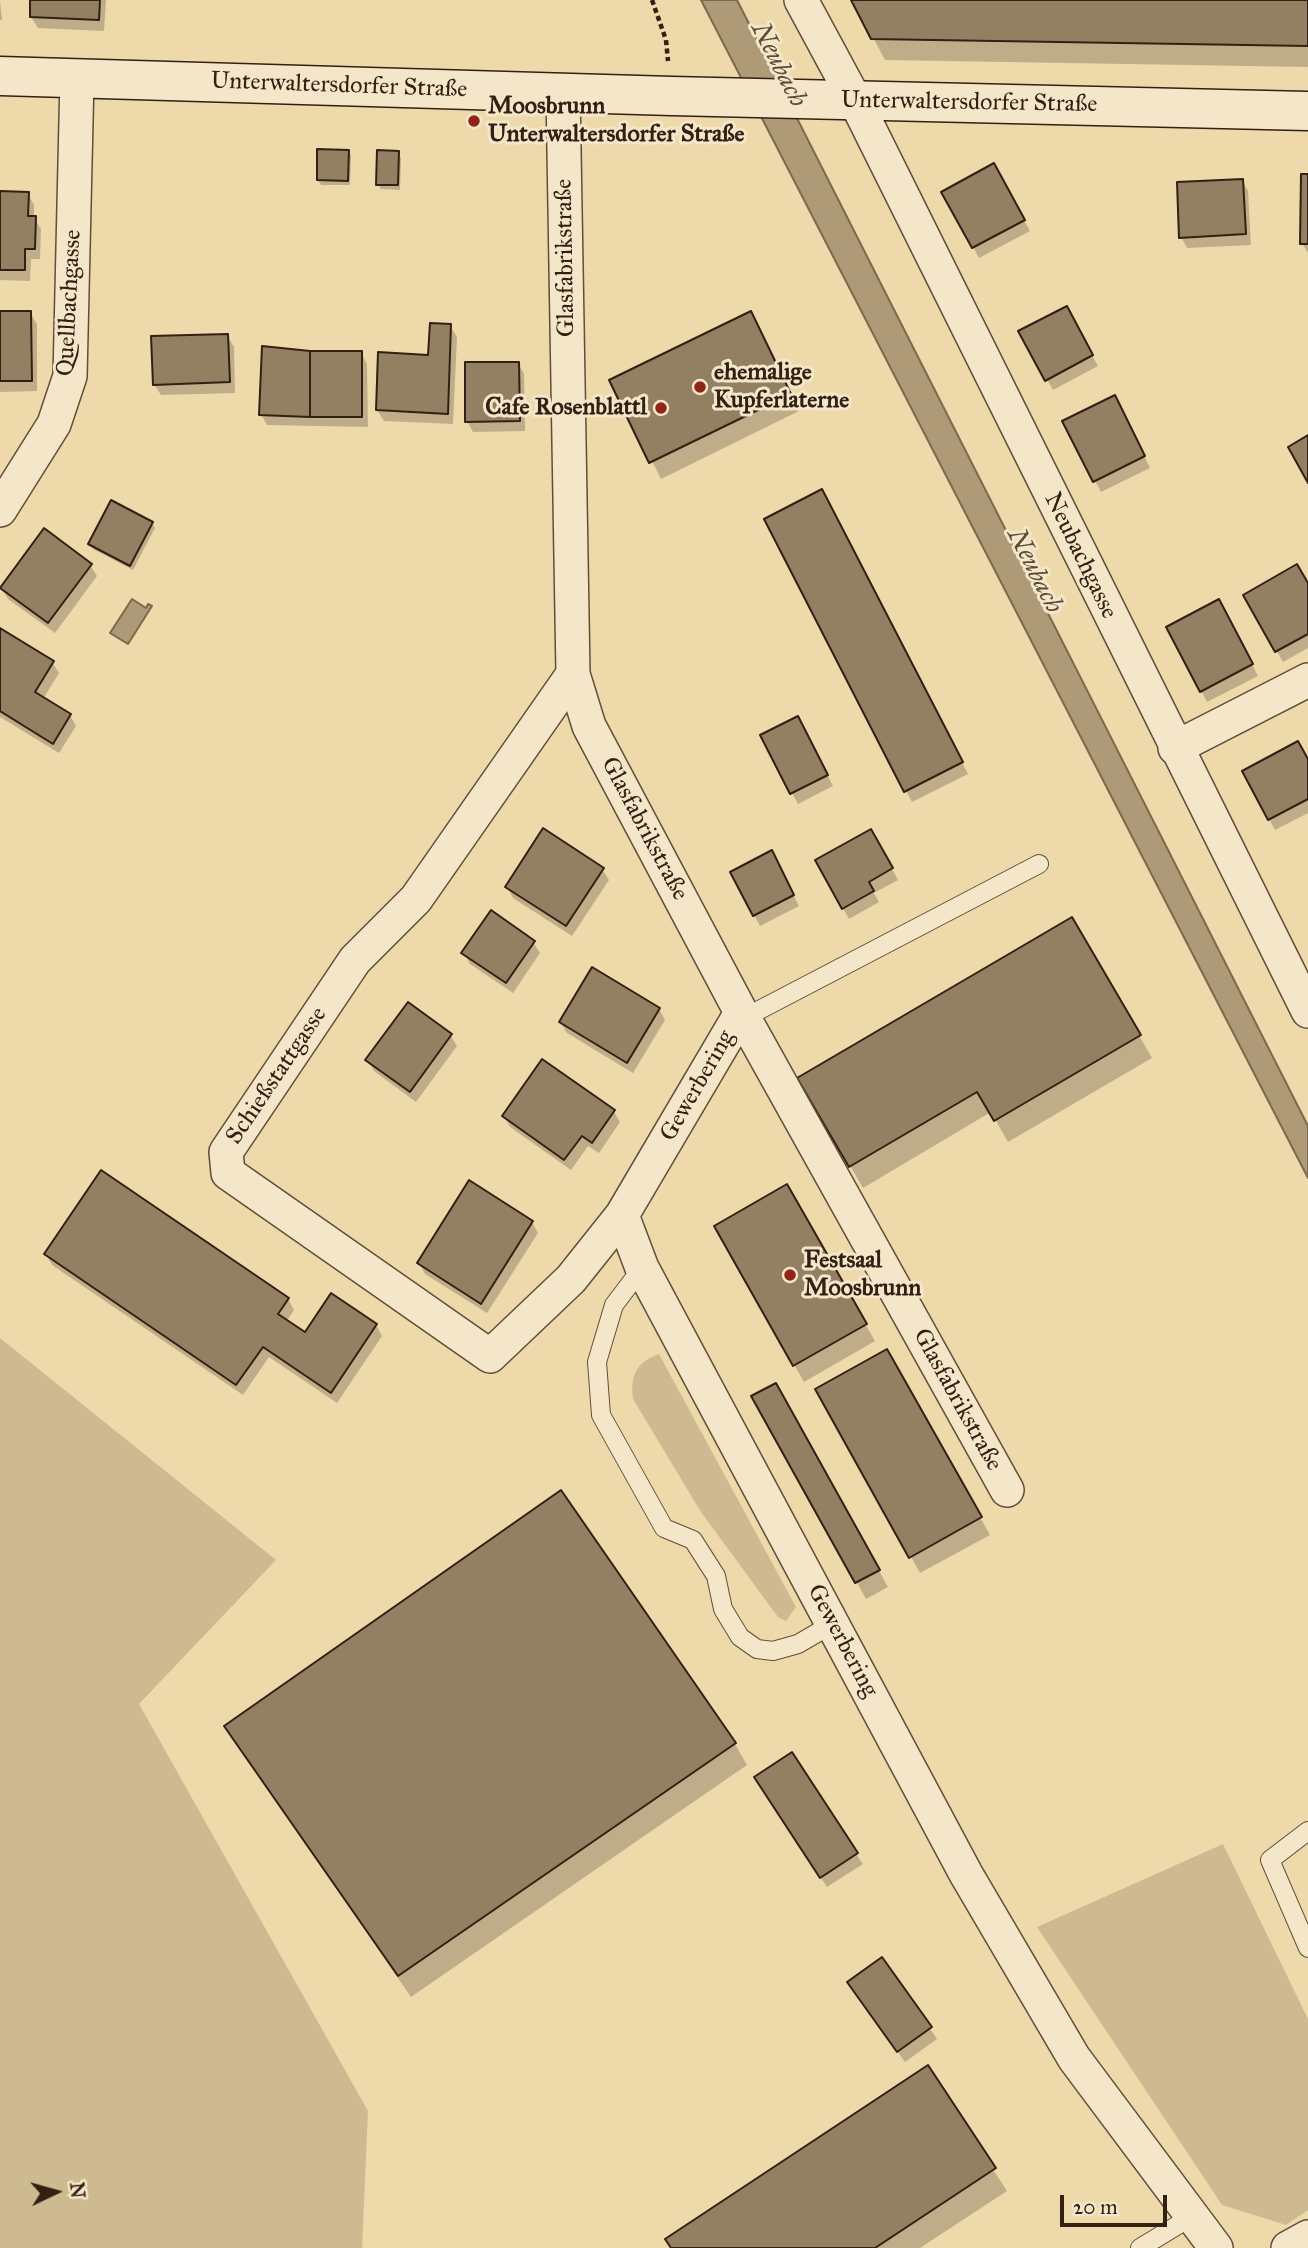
<!DOCTYPE html>
<meta charset="utf-8">
<style>
body{margin:0}
#map{position:relative;width:1308px;height:2248px;overflow:hidden;background:#eed9aa;font-family:"IM FELL Great Primer",serif}
canvas{display:block}
.north{position:absolute;left:21px;top:2157px;width:70px;height:70px;-webkit-text-stroke:5px #f4e6c8;paint-order:stroke;rotate:85deg;font-size:19px;font-weight:700;line-height:28px;text-align:center;color:#312013}
.north::after{content:'';display:block;margin:auto;width:24px;height:32px;background:#312013;clip-path:polygon(50% 0,100% 100%,50% 72%,0 100%)}
.scale{position:absolute;left:1060px;top:2195px;width:107px;height:32px;box-sizing:border-box;border:4px solid #312013;border-top:0;padding-left:9px;font-size:21px;line-height:24px;white-space:nowrap;color:#312013;-webkit-text-stroke:5px #f4e6c8;paint-order:stroke}
</style>
<div id="map">
<canvas width="1308" height="2248"></canvas>
<div class="north">N</div>
<div class="scale">20 m</div>
</div>
<script>
const c = document.querySelector('canvas').getContext('2d');
c.lineJoin = 'round';
function fillPath(path, color) { c.fillStyle = color; c.fill(path, 'evenodd'); }
function strokePath(path, color, width, dash) { c.strokeStyle = color; c.lineWidth = width; c.lineCap = dash ? 'butt' : 'round'; c.setLineDash(dash || []); c.stroke(path); }
function label(font, color, halo, rows, align = 'center') {
  c.font = font + ' "IM FELL Great Primer",serif'; c.lineWidth = 6; c.setLineDash([]); c.textBaseline = 'middle'; c.strokeStyle = halo; c.fillStyle = color; for (const [text, x, y, turn = 0] of rows) {
    c.save(); c.translate(x, y); c.rotate((+turn || 0) * Math.PI / 180); c.textAlign = isNaN(turn) ? turn : align; if (halo) c.strokeText(text, 0, 0); c.fillText(text, 0, 0); c.restore();
  }
}
fillPath(new Path2D(`
 M 0,1338 L 276,1560 L 139,1704 L 368,2111 L 362,2248 L 0,2248 Z
 M 659,1354 L 796,1607 L 786,1621 L 778,1617 L 701,1512 L 633,1399 C 630,1376 636,1362 659,1354 Z
 M 1223,1844 L 1308,2019 L 1308,2210 L 1286,2225 L 1222,2205 L 1037,1927 Z`), '#ceba90');
const water = new Path2D(`
 M 701,0 L 737,0 L 1308,1126 L 1308,1178 Z
 M 132,599 L 146,608 L 148,604 L 152,606 L 128,644 L 110,633 Z`);
fillPath(water, '#ae9a77');
strokePath(water, '#7c694f', 2);
fillPath(new Path2D(`
 M 0,0 L 2,20 L 0,20 Z
 M 32,0 L 106,0 L 104,31 L 38,28 L 31,17 Z
 M 853,0 L 1308,0 L 1308,67 L 885,60 Z
 M 348,151 L 351,156 L 350,185 L 321,185 L 318,180 Z
 M 398,153 L 401,158 L 400,190 L 381,189 L 378,184 Z
 M 994,165 L 1030,231 L 979,258 L 943,192 Z
 M 1308,176 L 1308,253 L 1302,243 Z
 M 1242,180 L 1248,191 L 1251,245 L 1187,248 L 1181,237 Z
 M 0,193 L 28,194 L 34,205 L 34,217 L 41,229 L 40,259 L 31,259 L 30,281 L 0,280 Z
 M 1066,308 L 1098,366 L 1053,390 L 1021,332 Z
 M 0,313 L 30,313 L 37,324 L 37,391 L 0,392 Z
 M 450,326 L 457,337 L 453,424 L 384,421 L 377,410 L 430,356 Z
 M 760,330 L 799,411 L 661,479 L 612,381 Z
 M 227,336 L 234,347 L 235,393 L 161,395 L 154,384 Z
 M 310,353 L 361,353 L 367,364 L 368,427 L 267,425 L 261,414 Z
 M 518,363 L 524,374 L 525,431 L 473,432 L 467,421 Z
 M 1121,408 L 1150,468 L 1101,492 L 1065,422 Z
 M 827,502 L 968,774 L 912,802 L 766,520 Z
 M 152,523 L 155,528 L 133,570 L 93,549 L 90,544 Z
 M 90,565 L 97,576 L 55,633 L 8,599 L 2,589 Z
 M 1308,586 L 1308,648 L 1283,662 L 1245,596 Z
 M 1225,612 L 1258,676 L 1207,702 L 1168,628 Z
 M 0,630 L 52,662 L 59,673 L 43,699 L 70,715 L 76,726 L 59,753 L 0,717 Z
 M 803,729 L 833,786 L 798,804 L 762,736 Z
 M 1308,762 L 1308,813 L 1275,830 L 1244,772 Z
 M 871,831 L 898,880 L 874,893 L 879,902 L 849,919 L 817,861 Z
 M 777,864 L 799,906 L 760,926 L 732,873 Z
 M 602,869 L 609,880 L 572,936 L 513,898 L 507,887 Z
 M 1072,919 L 1152,1058 L 1008,1142 L 991,1112 L 863,1188 L 800,1079 Z
 M 533,942 L 540,953 L 513,993 L 470,964 L 464,953 Z
 M 659,1009 L 665,1020 L 633,1073 L 567,1033 L 561,1023 Z
 M 450,1035 L 457,1046 L 416,1102 L 374,1071 L 368,1060 Z
 M 614,1112 L 620,1122 L 599,1153 L 588,1146 L 571,1170 L 510,1127 L 504,1116 Z
 M 786,1187 L 875,1341 L 804,1382 L 716,1227 Z
 M 532,1222 L 538,1233 L 487,1313 L 425,1274 L 419,1263 Z
 M 46,1254 L 288,1299 L 294,1310 L 286,1322 L 305,1334 L 376,1325 L 382,1336 L 337,1403 L 269,1357 L 243,1395 L 52,1265 Z
 M 887,1351 L 990,1535 L 920,1573 L 818,1390 Z
 M 775,1385 L 888,1587 L 866,1599 L 754,1397 Z
 M 226,1727 L 735,1744 L 747,1765 L 411,1997 Z
 M 762,1789 L 856,1854 L 863,1864 L 827,1887 Z
 M 882,1959 L 937,2039 L 905,2062 L 856,1993 Z
 M 927,2067 L 1007,2191 L 920,2248 L 672,2248 Z`), '#0003');
const building = new Path2D(`
 M 30,0 L 100,0 L 99,20 L 30,17 Z
 M 851,0 L 1308,0 L 1308,46 L 871,39 Z
 M 317,149 L 349,150 L 348,181 L 317,180 Z
 M 377,150 L 399,151 L 398,185 L 376,185 Z
 M 994,163 L 1025,220 L 972,248 L 941,192 Z
 M 1301,174 L 1308,174 L 1308,244 L 1300,244 Z
 M 1243,179 L 1246,234 L 1179,238 L 1177,182 Z
 M 0,191 L 29,192 L 28,216 L 36,216 L 35,249 L 25,249 L 25,270 L 0,270 Z
 M 1067,306 L 1093,355 L 1045,381 L 1018,331 Z
 M 0,311 L 31,311 L 32,381 L 0,381 Z
 M 751,311 L 791,394 L 649,463 L 609,380 Z
 M 430,323 L 451,324 L 448,414 L 376,410 L 378,352 L 428,355 Z
 M 228,334 L 230,382 L 153,385 L 151,336 Z
 M 262,346 L 310,351 L 310,417 L 259,415 Z
 M 310,351 L 362,351 L 362,417 L 310,417 Z
 M 465,362 L 519,362 L 520,421 L 465,422 Z
 M 1115,395 L 1145,456 L 1093,482 L 1062,421 Z
 M 1308,435 L 1308,483 L 1288,447 Z
 M 822,489 L 963,762 L 904,792 L 764,519 Z
 M 111,500 L 153,522 L 130,566 L 88,544 Z
 M 44,528 L 92,564 L 48,623 L 0,588 Z
 M 1297,564 L 1308,583 L 1308,634 L 1275,652 L 1243,595 Z
 M 1219,599 L 1253,664 L 1200,692 L 1166,627 Z
 M 0,628 L 54,661 L 35,692 L 71,714 L 53,744 L 0,711 Z
 M 798,716 L 828,775 L 790,794 L 760,735 Z
 M 1298,741 L 1308,759 L 1308,799 L 1268,820 L 1242,771 Z
 M 543,828 L 604,868 L 566,926 L 505,887 Z
 M 871,829 L 893,868 L 869,882 L 874,891 L 842,909 L 815,860 Z
 M 772,850 L 794,895 L 753,916 L 730,872 Z
 M 491,910 L 535,941 L 506,983 L 461,953 Z
 M 1072,917 L 1141,1035 L 994,1121 L 977,1092 L 849,1167 L 797,1078 Z
 M 592,967 L 660,1008 L 627,1063 L 559,1022 Z
 M 408,1002 L 452,1034 L 410,1092 L 365,1060 Z
 M 542,1059 L 615,1110 L 592,1143 L 582,1136 L 564,1160 L 502,1116 Z
 M 101,1170 L 289,1298 L 278,1314 L 305,1332 L 331,1293 L 377,1324 L 331,1393 L 263,1347 L 236,1385 L 44,1254 Z
 M 469,1180 L 533,1221 L 481,1304 L 417,1263 Z
 M 787,1184 L 867,1324 L 793,1366 L 714,1226 Z
 M 887,1349 L 982,1517 L 909,1558 L 815,1389 Z
 M 776,1383 L 880,1570 L 855,1583 L 751,1396 Z
 M 561,1490 L 736,1743 L 398,1976 L 224,1726 Z
 M 792,1752 L 858,1853 L 820,1878 L 754,1777 Z
 M 882,1957 L 932,2027 L 897,2052 L 847,1982 Z
 M 928,2065 L 996,2168 L 875,2248 L 671,2248 L 665,2239 Z`);
fillPath(building, '#938062');
strokePath(building, '#312013', 2);
const lane = new Path2D(`
 M 744,1018 L 1039,864
 M 642,1268 L 614,1305 L 597,1362 L 601,1415 L 664,1528 L 693,1540 L 716,1576 L 723,1609 L 740,1637 L 757,1649 L 773,1651 L 798,1644 L 834,1623
 M 1308,1831 L 1270,1860 L 1308,1948
 M 1140,2248 L 1191,2217`);
const street = new Path2D(`
 M 801,0 L 855,100 L 1308,1011
 M 563,92 L 573,674 L 589,726 L 744,1018 L 1007,1490
 M 0,510 L 54,424 L 70,376 L 77,78
 M 573,674 L 416,899 L 355,960 L 226,1152 L 228,1173 L 490,1356 L 571,1279 L 622,1215 L 741,1013
 M 1175,748 L 1308,680
 M 622,1215 L 642,1268 L 966,1874 L 1074,2058 L 1216,2248
 M 1288,2248 L 1308,2237`);
const secondary = new Path2D(`
 M 0,76 L 672,96 L 1308,111`);
strokePath(lane, '#604e39', 20);
strokePath(street, '#604e39', 36);
strokePath(secondary, '#312013', 41);
strokePath(new Path2D(`
 M 652,0 L 666,40 L 668,61`), '#312013', 4.5, [5, 3.5]);
strokePath(lane, '#f4e6c8', 18);
strokePath(street, '#f4e6c8', 33);
strokePath(secondary, '#f4e6c8', 38);
for (const [x, y, r, color] of [
 [474,121,7,"#8f2418"],
 [700,387,7,"#8f2418"],
 [661,408,7,"#8f2418"],
 [790,1275,7,"#8f2418"]
]) { const dot = new Path2D(); dot.arc(x, y, r, 0, 2 * Math.PI); c.fillStyle = color; c.fill(dot); strokePath(dot, '#f4e6c8', 2.5); }
label('24px', '#312013', '#f4e6c8', [
 ["Unterwaltersdorfer Straße",339,86,2],
 ["Unterwaltersdorfer Straße",969,103,1],
 ["Glasfabrikstraße",566,258,-91],
 ["Quellbachgasse",70,303,-87],
 ["Neubachgasse",1080,556,64],
 ["Glasfabrikstraße",644,829,62],
 ["Schießstattgasse",277,1076,-56],
 ["Gewerbering",698,1086,-60],
 ["Glasfabrikstraße",957,1400,61],
 ["Gewerbering",842,1641,62]
]);
label('bold 24px', '#312013', '#f4e6c8', [
 ["Moosbrunn",488,107],
 ["Unterwaltersdorfer Straße",488,135],
 ["ehemalige",714,373],
 ["Kupferlaterne",714,401],
 ["Cafe Rosenblattl",647,408,"right"],
 ["Festsaal",804,1261],
 ["Moosbrunn",804,1289]
], 'left');
label('italic 26px', '#5d4b36', '#f4e6c8', [
 ["Neubach",778,65,63],
 ["Neubach",1034,571,63]
]);
</script>
